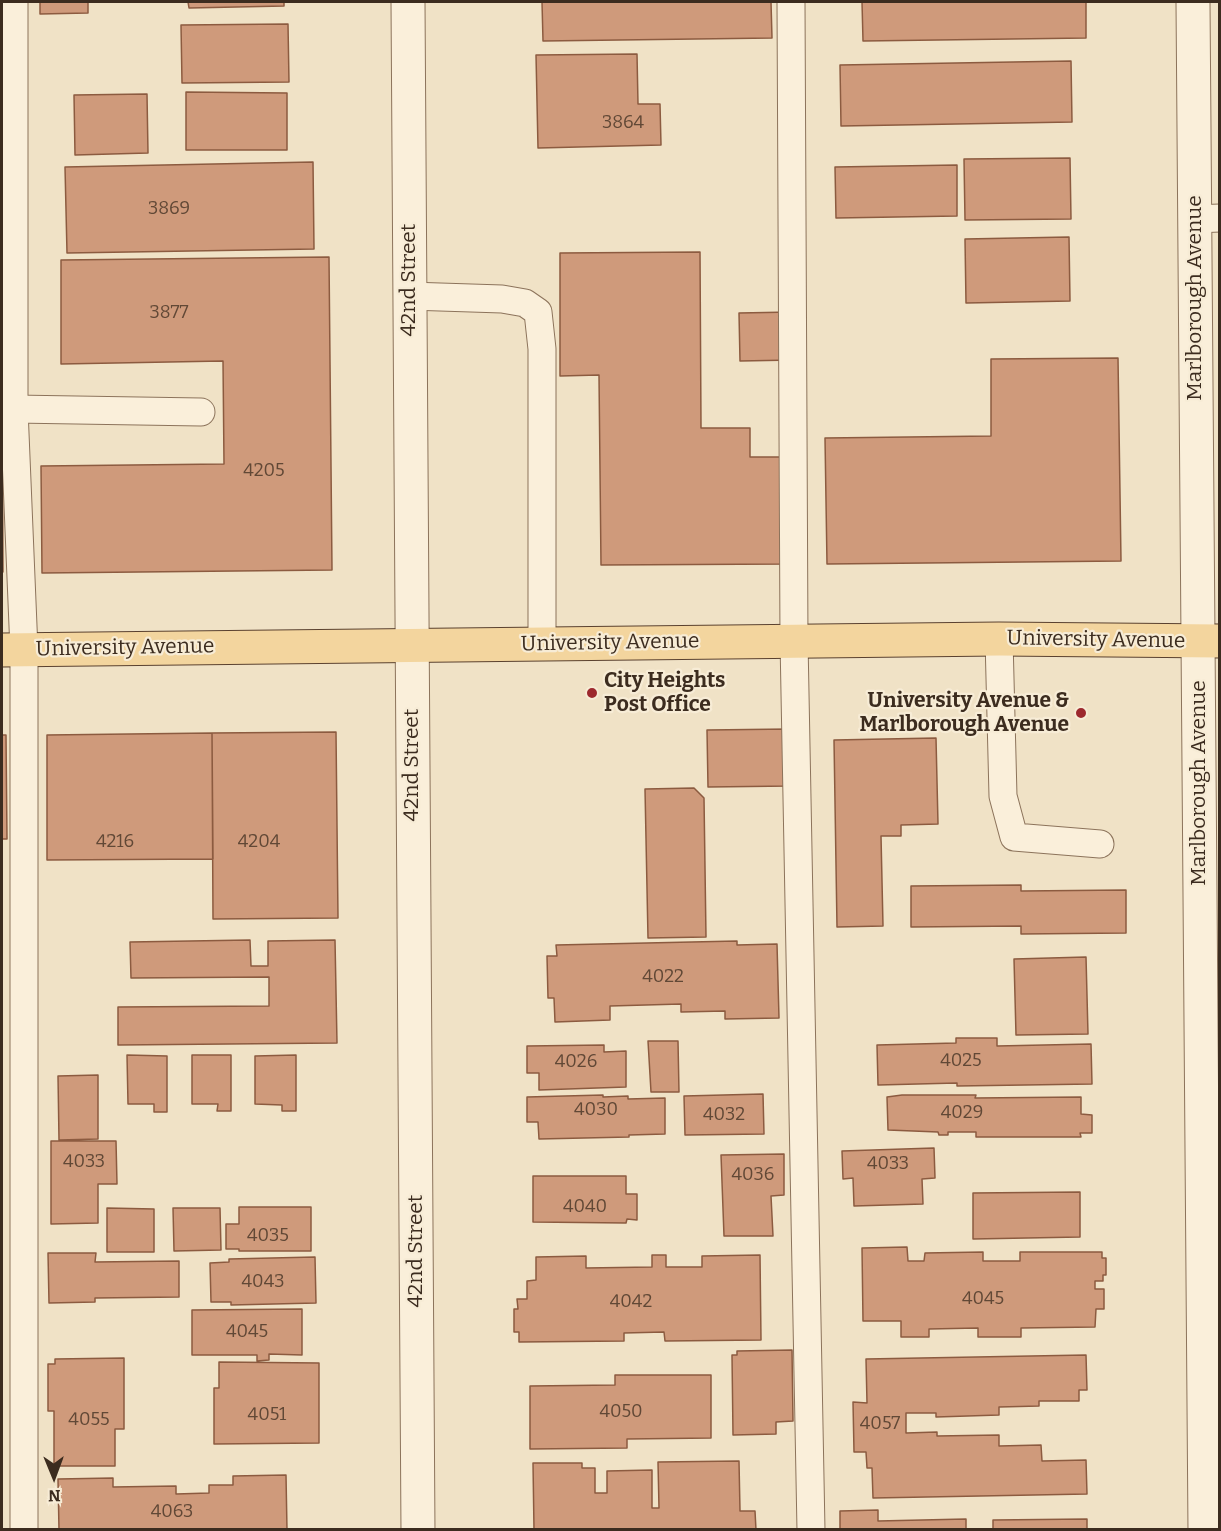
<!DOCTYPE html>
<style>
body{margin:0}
#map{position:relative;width:1221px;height:1531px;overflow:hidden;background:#f0e2c6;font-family:Bitter,serif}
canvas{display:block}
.frame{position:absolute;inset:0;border:3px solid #3c2c1f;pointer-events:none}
.north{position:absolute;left:24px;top:1447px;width:60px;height:60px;-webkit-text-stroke:4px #f7ecd6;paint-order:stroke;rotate:179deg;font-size:16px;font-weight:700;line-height:24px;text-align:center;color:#3c2c1f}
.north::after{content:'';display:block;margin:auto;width:21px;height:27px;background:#3c2c1f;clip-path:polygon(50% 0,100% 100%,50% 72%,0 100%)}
</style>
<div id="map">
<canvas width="1221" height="1531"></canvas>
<div class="frame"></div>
<div class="north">N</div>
</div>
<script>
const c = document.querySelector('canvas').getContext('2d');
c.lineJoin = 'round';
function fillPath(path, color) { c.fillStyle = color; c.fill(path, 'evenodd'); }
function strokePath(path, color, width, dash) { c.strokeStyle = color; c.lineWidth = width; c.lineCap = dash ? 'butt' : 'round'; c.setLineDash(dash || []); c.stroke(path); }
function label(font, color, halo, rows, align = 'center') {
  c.font = font + ' Bitter,serif'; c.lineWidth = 4.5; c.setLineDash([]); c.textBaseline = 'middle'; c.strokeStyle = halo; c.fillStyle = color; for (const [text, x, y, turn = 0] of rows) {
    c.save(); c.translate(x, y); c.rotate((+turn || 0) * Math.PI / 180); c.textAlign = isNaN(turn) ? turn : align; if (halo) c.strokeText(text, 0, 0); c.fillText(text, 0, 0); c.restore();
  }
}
const building = new Path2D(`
 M 40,2 L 88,2 L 88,13 L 40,14 Z
 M 188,2 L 284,2 L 284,6 L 189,8 Z
 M 542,2 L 771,2 L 772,38 L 543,41 Z
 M 862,2 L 1086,2 L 1086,38 L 863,41 Z
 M 288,24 L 289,82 L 182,83 L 181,25 Z
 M 637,54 L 638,104 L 660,104 L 661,145 L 538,148 L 536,55 Z
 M 1071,61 L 1072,122 L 841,126 L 840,65 Z
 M 186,92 L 287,93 L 287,150 L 186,150 Z
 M 147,94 L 148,153 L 75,155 L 74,95 Z
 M 1070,158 L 1071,219 L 965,220 L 964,159 Z
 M 313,162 L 314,249 L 67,253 L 65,167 Z
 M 957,165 L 957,216 L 836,218 L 835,167 Z
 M 1069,237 L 1070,301 L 966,303 L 965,239 Z
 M 700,252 L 701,428 L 750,428 L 750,457 L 786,457 L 787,564 L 601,565 L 599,375 L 560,376 L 560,253 Z
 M 329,257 L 332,570 L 42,573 L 41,466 L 224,464 L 223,361 L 61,364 L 61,260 Z
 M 792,312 L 793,360 L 740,361 L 739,313 Z
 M 1118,358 L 1121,561 L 827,564 L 825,438 L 991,436 L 991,359 Z
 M 2,382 L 3,572 L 2,572 Z
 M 790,729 L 790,786 L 708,787 L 707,730 Z
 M 336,732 L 338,918 L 213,919 L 212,733 Z
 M 212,733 L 213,859 L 47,860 L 47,735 Z
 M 2,735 L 6,735 L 7,839 L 2,839 Z
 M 936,738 L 938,824 L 901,825 L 901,836 L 881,836 L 883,926 L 837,927 L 834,740 Z
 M 694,788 L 704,798 L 706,937 L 648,938 L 645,789 Z
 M 1021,885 L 1021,891 L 1126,890 L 1126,933 L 1021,934 L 1021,926 L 911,927 L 911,886 Z
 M 250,940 L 251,966 L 268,966 L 268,941 L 335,940 L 337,1043 L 118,1045 L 118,1007 L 269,1006 L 269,977 L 131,978 L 130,942 Z
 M 737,941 L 737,945 L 777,944 L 779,1018 L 725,1019 L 725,1011 L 681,1012 L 681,1004 L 610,1006 L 610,1020 L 555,1022 L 554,998 L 548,998 L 547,956 L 557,956 L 556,945 Z
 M 1086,957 L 1088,1034 L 1016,1035 L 1014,959 Z
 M 956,1038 L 997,1038 L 997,1046 L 1091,1044 L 1092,1084 L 957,1086 L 957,1083 L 878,1085 L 877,1045 L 956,1043 Z
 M 648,1041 L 678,1041 L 679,1092 L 651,1092 Z
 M 604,1045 L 604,1052 L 626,1051 L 626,1087 L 539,1090 L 539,1073 L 527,1073 L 527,1046 Z
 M 127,1055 L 167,1056 L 167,1112 L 154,1112 L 154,1104 L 128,1104 Z
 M 192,1055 L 231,1055 L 231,1111 L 217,1111 L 218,1104 L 192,1104 Z
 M 296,1055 L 296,1111 L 282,1111 L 282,1105 L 255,1104 L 255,1056 Z
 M 98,1075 L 98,1139 L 59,1140 L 58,1076 Z
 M 763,1094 L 764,1134 L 685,1135 L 684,1096 Z
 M 603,1095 L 603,1097 L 628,1096 L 628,1099 L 665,1098 L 665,1134 L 629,1135 L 629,1137 L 539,1139 L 538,1122 L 527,1122 L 527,1097 Z
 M 902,1095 L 976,1095 L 975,1098 L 1081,1097 L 1081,1114 L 1092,1115 L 1092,1133 L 1080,1133 L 1081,1137 L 976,1137 L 976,1132 L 948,1132 L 948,1135 L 939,1135 L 938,1132 L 888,1130 L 887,1097 Z
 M 51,1141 L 116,1141 L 117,1184 L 98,1184 L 98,1223 L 51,1224 Z
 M 934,1148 L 935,1178 L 922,1179 L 923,1204 L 854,1206 L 853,1178 L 843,1179 L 842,1151 Z
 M 784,1154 L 784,1195 L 771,1196 L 773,1236 L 724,1236 L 721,1155 Z
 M 533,1176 L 626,1176 L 626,1194 L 637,1194 L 637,1220 L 627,1219 L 626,1223 L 533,1222 Z
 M 1080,1192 L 1080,1237 L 973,1239 L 973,1193 Z
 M 239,1207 L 311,1207 L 311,1251 L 239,1251 L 239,1249 L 226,1249 L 226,1224 L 239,1224 Z
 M 107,1208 L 154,1209 L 154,1252 L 107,1252 Z
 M 173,1208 L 220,1208 L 221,1250 L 174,1251 Z
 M 907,1247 L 908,1261 L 924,1261 L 925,1253 L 983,1252 L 983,1261 L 1020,1261 L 1020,1252 L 1102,1252 L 1102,1258 L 1106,1258 L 1106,1275 L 1103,1275 L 1103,1281 L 1095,1281 L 1095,1289 L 1104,1289 L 1104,1309 L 1096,1309 L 1095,1327 L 1021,1328 L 1021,1337 L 978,1337 L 978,1328 L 929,1329 L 929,1337 L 901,1337 L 901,1321 L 863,1321 L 862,1248 Z
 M 48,1253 L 96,1253 L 95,1262 L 179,1261 L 179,1297 L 95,1298 L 95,1302 L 49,1303 Z
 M 652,1255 L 666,1255 L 666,1267 L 702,1267 L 702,1256 L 760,1255 L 761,1340 L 665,1341 L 664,1332 L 624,1333 L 624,1341 L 519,1342 L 519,1332 L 514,1332 L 514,1309 L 518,1309 L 517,1299 L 527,1299 L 527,1281 L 536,1280 L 536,1257 L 586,1256 L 586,1268 L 652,1267 Z
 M 315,1257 L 316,1303 L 231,1305 L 231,1302 L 211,1302 L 210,1263 L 229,1262 L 229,1259 Z
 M 302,1309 L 302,1355 L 269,1354 L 269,1360 L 257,1361 L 257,1355 L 192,1355 L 192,1310 Z
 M 792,1350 L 793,1421 L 776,1422 L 776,1434 L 733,1435 L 732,1355 L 737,1355 L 737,1351 Z
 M 1086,1355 L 1087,1390 L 1079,1390 L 1079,1401 L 1039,1401 L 1039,1406 L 999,1407 L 999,1415 L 936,1417 L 936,1413 L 906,1413 L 906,1433 L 937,1432 L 937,1436 L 999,1435 L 999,1446 L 1041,1445 L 1042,1461 L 1086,1460 L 1087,1494 L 873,1498 L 872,1468 L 867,1468 L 866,1452 L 854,1452 L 853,1402 L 867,1403 L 866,1359 Z
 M 124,1358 L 124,1429 L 115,1429 L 115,1466 L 54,1466 L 54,1411 L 48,1411 L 48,1364 L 55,1364 L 55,1359 Z
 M 219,1362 L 319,1363 L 319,1443 L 214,1444 L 214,1388 L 219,1388 Z
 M 615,1375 L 711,1375 L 711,1438 L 627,1439 L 627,1448 L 530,1449 L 530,1386 L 615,1385 Z
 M 739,1461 L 740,1511 L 755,1511 L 756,1530 L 534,1530 L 533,1463 L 582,1463 L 582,1468 L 595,1468 L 595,1493 L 607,1493 L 607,1471 L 652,1470 L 652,1508 L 659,1508 L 658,1462 Z
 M 286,1475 L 287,1530 L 59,1530 L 58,1479 L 113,1478 L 113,1487 L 176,1486 L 176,1494 L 209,1493 L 209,1485 L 233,1485 L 233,1476 Z
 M 878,1510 L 878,1521 L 966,1519 L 966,1530 L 840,1530 L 840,1511 Z
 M 1087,1519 L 1087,1530 L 993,1530 L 993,1520 Z`);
fillPath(building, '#cf9a7b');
strokePath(building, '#8c5b40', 1.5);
const lane = new Path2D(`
 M 14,2 L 14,409 L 24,650 L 24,1530
 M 791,2 L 794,641 L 811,1530
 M 1194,219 L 1220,218
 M 409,296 L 502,299 L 525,303 L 538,312 L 542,349 L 542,643
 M 14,409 L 201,412
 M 999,639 L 1003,796 L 1014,837 L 1100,844`);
const street = new Path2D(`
 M 408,2 L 418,1530
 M 1193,2 L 1205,1530`);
const primary = new Path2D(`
 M 2,650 L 999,639 L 1220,641`);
strokePath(lane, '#8c735b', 29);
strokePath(street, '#8c735b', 35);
strokePath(primary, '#5a412f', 35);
strokePath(lane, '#faefda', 27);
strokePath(street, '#faefda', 33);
strokePath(primary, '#f3d59e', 33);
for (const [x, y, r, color] of [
 [592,693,6,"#9d292e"],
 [1081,713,6,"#9d292e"]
]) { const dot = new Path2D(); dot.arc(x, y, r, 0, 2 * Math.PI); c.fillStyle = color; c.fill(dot); strokePath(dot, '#f7ecd6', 2); }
label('18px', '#614836', null, [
 ["3864",623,123],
 ["3869",169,209],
 ["3877",169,313],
 ["4205",264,471],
 ["4216",115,842],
 ["4204",259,842],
 ["4022",663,977],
 ["4025",961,1061],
 ["4026",576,1062],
 ["4030",596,1110],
 ["4029",962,1113],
 ["4032",724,1115],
 ["4033",84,1162],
 ["4033",888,1164],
 ["4036",753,1175],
 ["4040",585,1207],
 ["4035",268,1236],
 ["4043",263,1282],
 ["4045",983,1299],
 ["4042",631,1302],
 ["4045",247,1332],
 ["4050",621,1412],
 ["4051",267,1415],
 ["4055",89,1420],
 ["4057",880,1424],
 ["4063",172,1512]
]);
label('21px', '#3c2c1f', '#f7ecd6', [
 ["42nd Street",409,280,-90],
 ["Marlborough Avenue",1195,298,-90],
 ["University Avenue",1096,640,1],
 ["University Avenue",610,643,-1],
 ["University Avenue",125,648,-1],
 ["42nd Street",412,765,-90],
 ["Marlborough Avenue",1199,783,-90],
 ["42nd Street",416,1251,-90]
]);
label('bold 21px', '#3c2c1f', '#f7ecd6', [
 ["City Heights",604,681],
 ["Post Office",604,705],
 ["University Avenue &",1069,701,"right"],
 ["Marlborough Avenue",1069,725,"right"]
], 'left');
</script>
